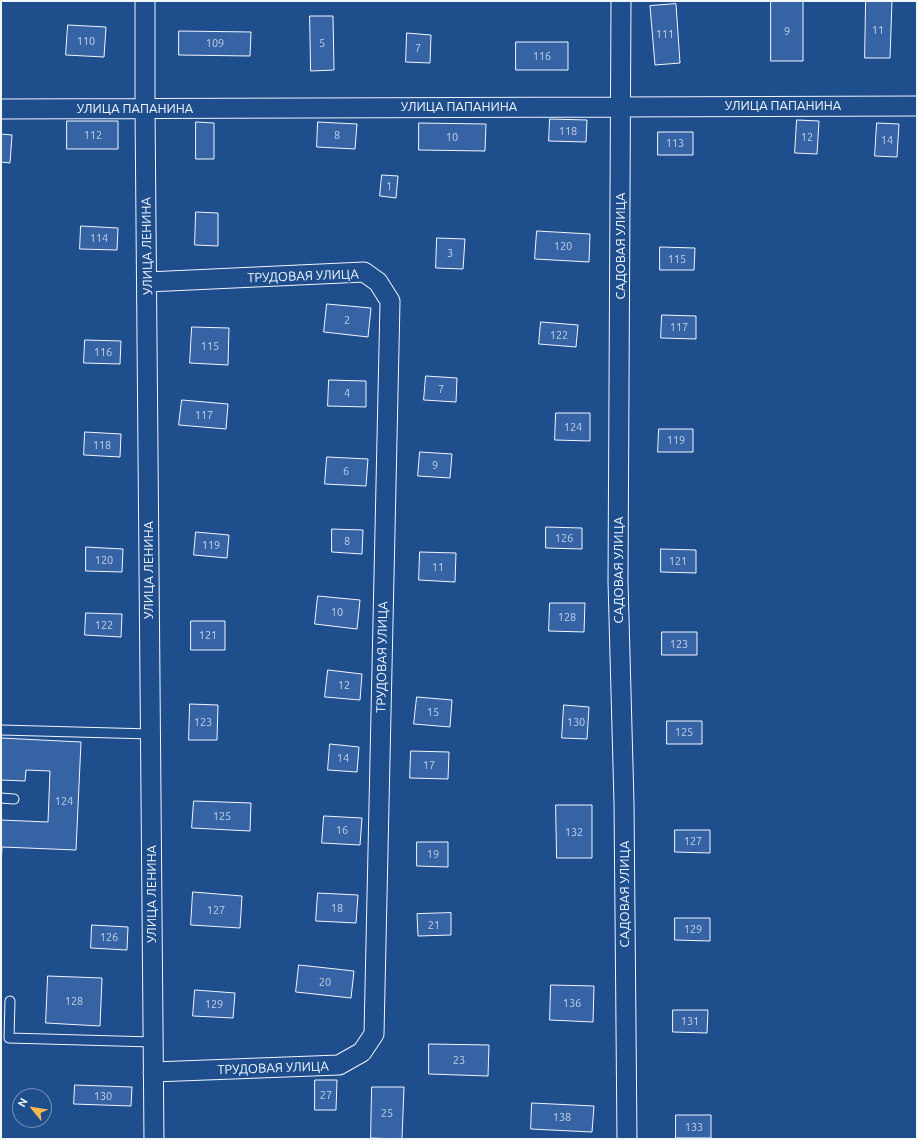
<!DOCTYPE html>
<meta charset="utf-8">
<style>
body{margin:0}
#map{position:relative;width:918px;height:1140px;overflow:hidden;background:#1f4e8c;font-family:Ubuntu,sans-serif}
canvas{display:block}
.frame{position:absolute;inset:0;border:2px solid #f2f6ff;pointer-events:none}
.north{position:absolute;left:12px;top:1088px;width:40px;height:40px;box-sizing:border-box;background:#1f4e8c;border:1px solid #7391ba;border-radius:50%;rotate:300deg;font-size:11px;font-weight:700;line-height:16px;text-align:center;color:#f2f6ff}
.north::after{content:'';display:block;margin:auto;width:14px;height:18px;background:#ffb74d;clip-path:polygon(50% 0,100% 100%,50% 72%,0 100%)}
</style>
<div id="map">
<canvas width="918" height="1140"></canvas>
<div class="frame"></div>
<div class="north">N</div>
</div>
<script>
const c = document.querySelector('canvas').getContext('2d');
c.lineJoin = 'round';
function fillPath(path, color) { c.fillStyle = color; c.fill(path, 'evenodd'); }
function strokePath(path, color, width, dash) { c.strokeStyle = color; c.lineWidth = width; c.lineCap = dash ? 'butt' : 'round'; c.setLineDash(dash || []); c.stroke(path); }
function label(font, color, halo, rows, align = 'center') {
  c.font = font + ' Ubuntu,sans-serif'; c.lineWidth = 3; c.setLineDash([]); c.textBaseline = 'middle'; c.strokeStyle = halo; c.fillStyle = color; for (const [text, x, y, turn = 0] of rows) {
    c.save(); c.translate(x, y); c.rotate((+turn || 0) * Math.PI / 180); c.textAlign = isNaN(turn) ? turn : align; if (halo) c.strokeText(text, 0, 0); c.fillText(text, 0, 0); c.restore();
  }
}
const building = new Path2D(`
 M 771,1 L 803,1 L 803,61 L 771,61 Z
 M 866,1 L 892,1 L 890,58 L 865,58 Z
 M 676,4 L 680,63 L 655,65 L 650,6 Z
 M 310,16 L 333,16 L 334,70 L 311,71 Z
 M 68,25 L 106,27 L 104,57 L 66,55 Z
 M 179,31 L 251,32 L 250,56 L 179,55 Z
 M 407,33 L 431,35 L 430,63 L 406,62 Z
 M 516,42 L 568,42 L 568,70 L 516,70 Z
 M 550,119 L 587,120 L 586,142 L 549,141 Z
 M 797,120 L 819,121 L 817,154 L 795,153 Z
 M 67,121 L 118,121 L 118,149 L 67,149 Z
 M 196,122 L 214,123 L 214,159 L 196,159 Z
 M 318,122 L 357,124 L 355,149 L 317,147 Z
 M 419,123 L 486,124 L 485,151 L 419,150 Z
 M 877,123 L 899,124 L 897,157 L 875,156 Z
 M 658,132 L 693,132 L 693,155 L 658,155 Z
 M 1,134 L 12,135 L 10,163 L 1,162 Z
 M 382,175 L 398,176 L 396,198 L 380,196 Z
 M 196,212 L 218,213 L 218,246 L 195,245 Z
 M 81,226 L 118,228 L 117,250 L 80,249 Z
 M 537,231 L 590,234 L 589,262 L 535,259 Z
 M 437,238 L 465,239 L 463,269 L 436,268 Z
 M 660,247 L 695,248 L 694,270 L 660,270 Z
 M 327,304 L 371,308 L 368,337 L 324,332 Z
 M 662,315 L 696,316 L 696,339 L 661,338 Z
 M 541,322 L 578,325 L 576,347 L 539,344 Z
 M 192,327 L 229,328 L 228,365 L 190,363 Z
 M 85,340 L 121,341 L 120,364 L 84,363 Z
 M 426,376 L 457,378 L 456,402 L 424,400 Z
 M 329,380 L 366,381 L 366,407 L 328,406 Z
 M 182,400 L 228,404 L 226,429 L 179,425 Z
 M 556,413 L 590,413 L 590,441 L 555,440 Z
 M 659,429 L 693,429 L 693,452 L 658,452 Z
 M 85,432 L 121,434 L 120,457 L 84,455 Z
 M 420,452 L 452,454 L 450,478 L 418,476 Z
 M 327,457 L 368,459 L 366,486 L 325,484 Z
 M 546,527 L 582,528 L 582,549 L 546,548 Z
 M 332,529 L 363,530 L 362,554 L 332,552 Z
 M 196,532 L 229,535 L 227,558 L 194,555 Z
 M 86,547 L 123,549 L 122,572 L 86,571 Z
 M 661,549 L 696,550 L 696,573 L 661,572 Z
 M 420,552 L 456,553 L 455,582 L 419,580 Z
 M 318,596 L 360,600 L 357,629 L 315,624 Z
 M 550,603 L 585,603 L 584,632 L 549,631 Z
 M 86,613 L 122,614 L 121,637 L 85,635 Z
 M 191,621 L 225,621 L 225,650 L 191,650 Z
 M 662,632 L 697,632 L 697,655 L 662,655 Z
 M 328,670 L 362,674 L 360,700 L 325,697 Z
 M 417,697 L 452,700 L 450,727 L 414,724 Z
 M 190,704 L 218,705 L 217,740 L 189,740 Z
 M 564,705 L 589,707 L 587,739 L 562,738 Z
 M 667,721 L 702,721 L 702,744 L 667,744 Z
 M 1,738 L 81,742 L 76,850 L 2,847 L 1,867 L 1,820 L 48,822 L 50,771 L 26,770 L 25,781 L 1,780 Z
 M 330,744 L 359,747 L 357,772 L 328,770 Z
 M 411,751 L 449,752 L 448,779 L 410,778 Z
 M 194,801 L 251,803 L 250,831 L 192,828 Z
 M 556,805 L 592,805 L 592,858 L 557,858 Z
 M 324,816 L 362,818 L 360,845 L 322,843 Z
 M 675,830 L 710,830 L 710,853 L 675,852 Z
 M 417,842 L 448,842 L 448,867 L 417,866 Z
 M 193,892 L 242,896 L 240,928 L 191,925 Z
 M 318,893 L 358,895 L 356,923 L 316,921 Z
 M 451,913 L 451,935 L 418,936 L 417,914 Z
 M 675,918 L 710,918 L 710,941 L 675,940 Z
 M 92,925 L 128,927 L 127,950 L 91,948 Z
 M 299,965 L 354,971 L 351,998 L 296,992 Z
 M 48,976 L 102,978 L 100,1026 L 46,1023 Z
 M 551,985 L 594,986 L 593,1022 L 550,1020 Z
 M 195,990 L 235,993 L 233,1018 L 193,1016 Z
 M 673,1010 L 708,1010 L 707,1033 L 673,1032 Z
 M 429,1044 L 489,1045 L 488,1076 L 429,1074 Z
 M 315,1080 L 337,1080 L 336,1110 L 315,1110 Z
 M 75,1085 L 132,1087 L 131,1106 L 74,1104 Z
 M 372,1087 L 404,1087 L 402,1139 L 371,1138 Z
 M 532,1103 L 594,1106 L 592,1132 L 531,1129 Z
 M 676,1115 L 711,1115 L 711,1138 L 676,1138 Z`);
fillPath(building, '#3563a3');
strokePath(building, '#f2f6ff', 1);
const lane = new Path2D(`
 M 1,730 L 151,734
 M 1,798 L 14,799
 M 10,1001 L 9,1038 L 153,1042`);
const street = new Path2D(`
 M 145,1 L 145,109 L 154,1139
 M 621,1 L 618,581 L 624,803 L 627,1139
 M 1,109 L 917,106
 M 147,282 L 364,272 L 378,282 L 390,301 L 374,1034 L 362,1052 L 339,1065 L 153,1072`);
strokePath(lane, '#f2f6ff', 11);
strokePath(street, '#f2f6ff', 21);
strokePath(lane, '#1f4e8c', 9);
strokePath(street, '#1f4e8c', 19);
label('11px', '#c3d1e8', null, [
 ["11",878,30],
 ["9",787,31],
 ["111",665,34],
 ["110",86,41],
 ["109",215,43],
 ["5",322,43],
 ["7",418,48],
 ["116",542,56],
 ["118",568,131],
 ["112",93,135],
 ["8",337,135],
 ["10",452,137],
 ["12",807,137],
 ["14",887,140],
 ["113",675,143],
 ["1",389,186],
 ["114",99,238],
 ["120",563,246],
 ["3",450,253],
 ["115",677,259],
 ["2",347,320],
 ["117",679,327],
 ["122",559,335],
 ["115",210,346],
 ["116",103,352],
 ["7",441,389],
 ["4",347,393],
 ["117",204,415],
 ["124",573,427],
 ["119",676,440],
 ["118",102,445],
 ["9",435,465],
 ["6",346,471],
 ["126",564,538],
 ["8",347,541],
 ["119",211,545],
 ["120",104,560],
 ["121",678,561],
 ["11",438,567],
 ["10",337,612],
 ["128",567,617],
 ["122",104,625],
 ["121",208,635],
 ["123",679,644],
 ["12",344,685],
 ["15",433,712],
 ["123",203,722],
 ["130",576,722],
 ["125",684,732],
 ["14",343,758],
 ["17",429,765],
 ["124",64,801],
 ["125",222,816],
 ["16",342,830],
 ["132",574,832],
 ["127",693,841],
 ["19",433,854],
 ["18",337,908],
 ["127",216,910],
 ["21",434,925],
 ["129",693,929],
 ["126",109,937],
 ["20",325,982],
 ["128",74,1001],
 ["136",572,1003],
 ["129",214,1004],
 ["131",690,1021],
 ["23",459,1060],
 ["27",326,1095],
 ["130",103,1096],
 ["25",387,1113],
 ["138",562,1117],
 ["133",694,1127]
]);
label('13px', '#f2f6ff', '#1f4e8c', [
 ["УЛИЦА ПАПАНИНА",783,106],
 ["УЛИЦА ПАПАНИНА",459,107],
 ["УЛИЦА ПАПАНИНА",135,109],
 ["УЛИЦА ЛЕНИНА",147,246,-91],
 ["САДОВАЯ УЛИЦА",621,246,-90],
 ["ТРУДОВАЯ УЛИЦА",303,276,-2],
 ["УЛИЦА ЛЕНИНА",149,570,-90],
 ["САДОВАЯ УЛИЦА",619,570,-90],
 ["ТРУДОВАЯ УЛИЦА",382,657,-89],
 ["УЛИЦА ЛЕНИНА",152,894,-90],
 ["САДОВАЯ УЛИЦА",625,894,-90],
 ["ТРУДОВАЯ УЛИЦА",273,1068,-2]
]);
</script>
